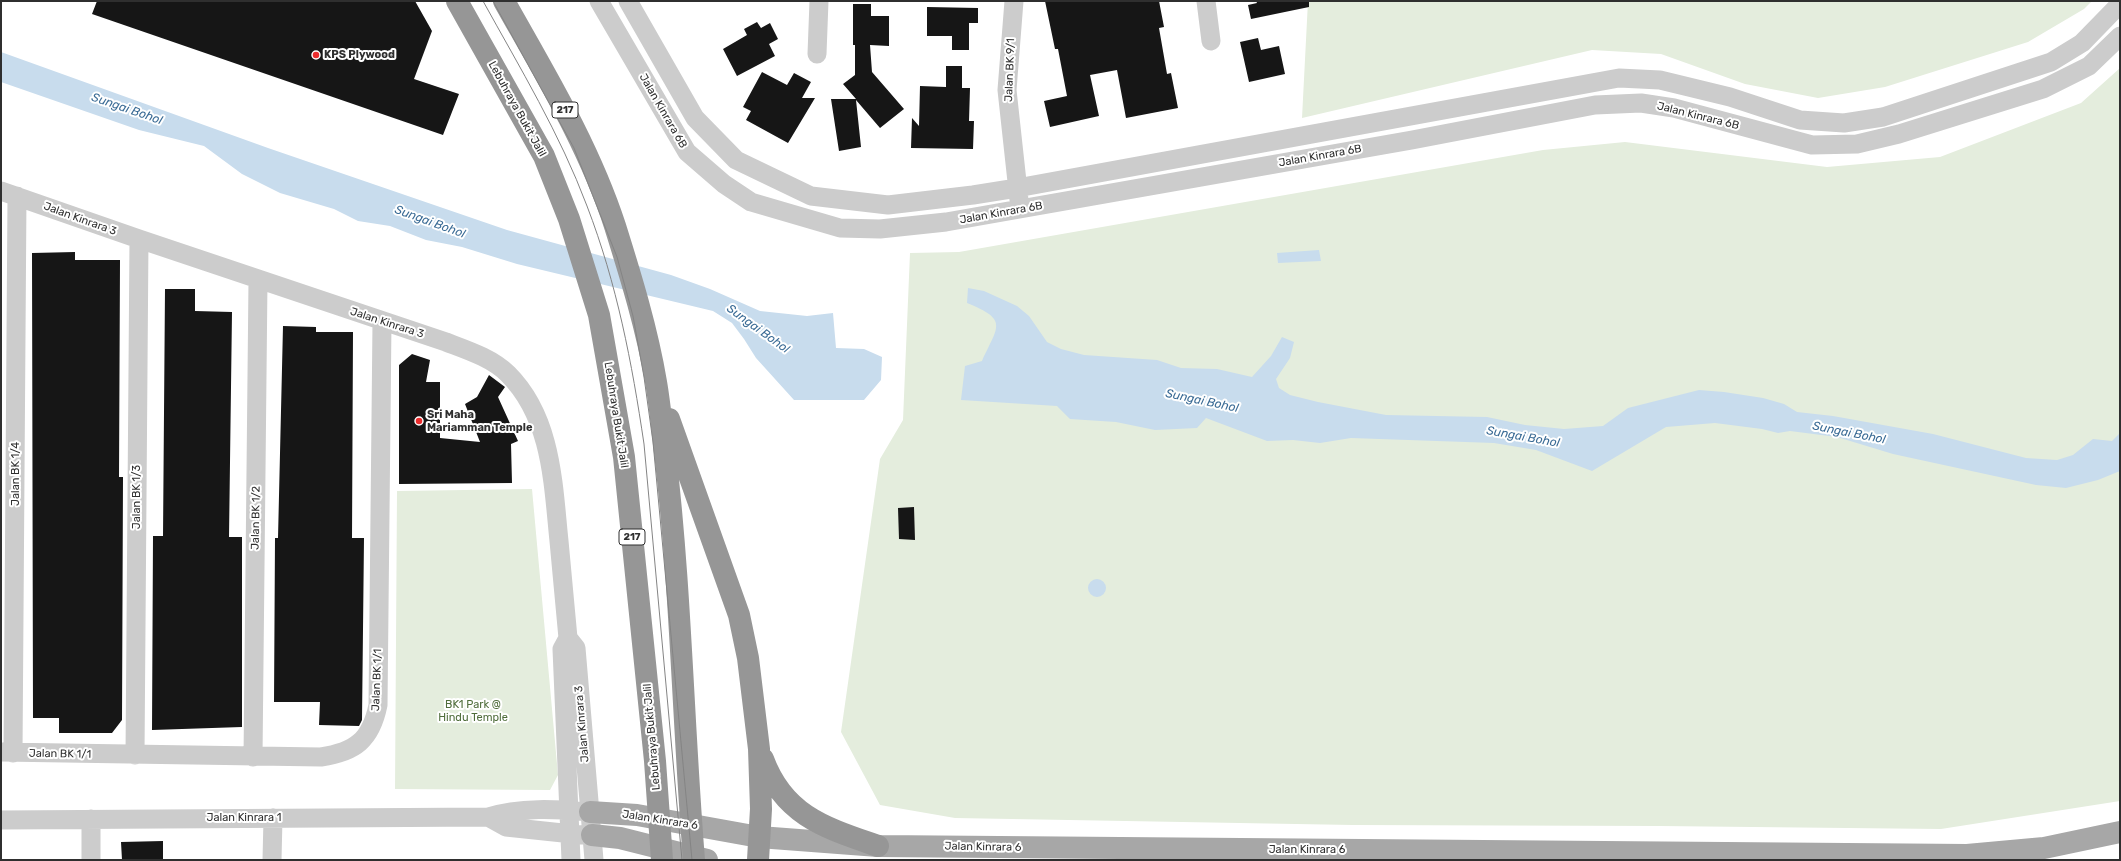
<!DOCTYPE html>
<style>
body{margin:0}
#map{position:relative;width:2121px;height:861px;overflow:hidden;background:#fff;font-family:Rubik,sans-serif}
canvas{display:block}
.frame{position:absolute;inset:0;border:2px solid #2f2f2f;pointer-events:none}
</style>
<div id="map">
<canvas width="2121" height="861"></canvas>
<div class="frame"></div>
</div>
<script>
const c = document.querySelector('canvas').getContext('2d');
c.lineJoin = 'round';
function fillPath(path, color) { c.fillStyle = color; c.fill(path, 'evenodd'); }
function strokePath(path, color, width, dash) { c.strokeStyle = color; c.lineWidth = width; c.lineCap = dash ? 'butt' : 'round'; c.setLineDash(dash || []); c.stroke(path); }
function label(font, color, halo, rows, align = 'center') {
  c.font = font + ' Rubik,sans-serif'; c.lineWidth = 4; c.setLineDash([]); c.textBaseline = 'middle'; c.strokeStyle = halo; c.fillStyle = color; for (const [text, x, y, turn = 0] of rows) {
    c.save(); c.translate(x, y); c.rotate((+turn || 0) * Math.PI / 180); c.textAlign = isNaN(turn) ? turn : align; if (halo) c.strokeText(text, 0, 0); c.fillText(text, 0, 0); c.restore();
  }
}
fillPath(new Path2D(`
 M 1308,1 L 2092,1 L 2084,9 L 2028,42 L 1885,87 L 1818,98 L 1745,84 L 1661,54 L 1592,50 L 1302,118 Z
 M 2120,68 L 2120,801 L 1941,829 L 1659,826 L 1353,825 L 955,818 L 880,805 L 841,732 L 880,459 L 903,420 L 910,253 L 959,252 L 1543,150 L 1625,142 L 1827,167 L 1940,157 L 2081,103 Z
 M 532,489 L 558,775 L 550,790 L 395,789 L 397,491 Z`), '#e4eddd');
fillPath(new Path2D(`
 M 1,52 L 268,148 L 507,230 L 671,275 L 710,289 L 760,311 L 807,316 L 833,313 L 836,348 L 864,349 L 882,357 L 881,380 L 864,400 L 794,400 L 756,358 L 744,339 L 732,323 L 713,311 L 517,264 L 462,247 L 426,240 L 390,226 L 358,221 L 334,209 L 280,193 L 242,174 L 204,146 L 139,130 L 1,82 Z
 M 1319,250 L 1321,261 L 1278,263 L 1277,253 Z
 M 968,288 L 984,291 L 1017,306 L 1029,316 L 1047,342 L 1061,349 L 1084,355 L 1157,360 L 1181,368 L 1217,369 L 1252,377 L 1271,356 L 1282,337 L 1294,342 L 1290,358 L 1276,379 L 1279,388 L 1290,395 L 1318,402 L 1386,415 L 1487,417 L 1525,425 L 1564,429 L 1603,426 L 1628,408 L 1699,390 L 1724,392 L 1763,398 L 1784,404 L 1797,412 L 1833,416 L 1933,434 L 2026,458 L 2057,460 L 2073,455 L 2093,439 L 2112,441 L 2120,433 L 2120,471 L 2098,480 L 2066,488 L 2036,485 L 1893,454 L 1837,437 L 1790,431 L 1778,433 L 1762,429 L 1715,423 L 1666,427 L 1592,471 L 1536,450 L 1494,443 L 1351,438 L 1320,443 L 1293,440 L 1267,441 L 1206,418 L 1197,428 L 1155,430 L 1116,422 L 1070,419 L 1057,406 L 961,400 L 965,366 L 982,361 C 998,326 1009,320 967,303 Z
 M1088 588a9 9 0 1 1 18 0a9 9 0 1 1-18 0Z`), '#c8dced');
fillPath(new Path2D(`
 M 97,1 L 415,1 L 432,31 L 414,79 L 459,94 L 443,135 L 92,14 Z
 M 1045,1 L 1159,1 L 1164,27 L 1159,28 L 1167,74 L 1171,73 L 1178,108 L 1126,118 L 1117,70 L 1090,75 L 1099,116 L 1050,127 L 1044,101 L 1067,96 L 1058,49 L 1055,49 Z
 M 1256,1 L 1309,1 L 1309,7 L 1251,19 L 1248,5 L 1257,3 Z
 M 853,4 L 871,4 L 871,16 L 889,16 L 889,46 L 870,45 L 872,72 L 904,109 L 880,128 L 856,100 L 861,147 L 839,151 L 831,99 L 856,99 L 843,84 L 855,75 L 855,45 L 853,45 Z
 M 927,7 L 978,8 L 978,23 L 969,23 L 969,50 L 952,50 L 952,36 L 927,36 Z
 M 757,22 L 761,28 L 770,23 L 778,39 L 769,44 L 775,56 L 737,76 L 723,49 L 747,35 L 744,29 Z
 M 1258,38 L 1261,50 L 1279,46 L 1285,74 L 1249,82 L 1240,42 Z
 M 946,66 L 962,66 L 962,88 L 970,88 L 969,121 L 974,121 L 973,149 L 911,148 L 912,118 L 919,126 L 920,86 L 946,87 Z
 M 762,72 L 787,85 L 794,73 L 811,82 L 802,98 L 815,98 L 788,143 L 746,120 L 751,111 L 743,107 Z
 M 75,252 L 75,260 L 120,260 L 119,477 L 123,477 L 122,720 L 112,733 L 59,733 L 59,718 L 33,718 L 32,253 Z
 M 165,289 L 195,289 L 195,311 L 232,312 L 229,537 L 242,537 L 242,727 L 152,730 L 153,536 L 163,536 Z
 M 283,326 L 316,327 L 316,332 L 353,332 L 352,538 L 364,538 L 362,720 L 359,726 L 319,725 L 320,702 L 274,702 L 275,538 L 278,538 Z
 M 412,354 L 430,360 L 426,382 L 440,382 L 440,438 L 480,442 L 465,404 L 477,397 L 489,375 L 505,387 L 498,397 L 518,441 L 511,444 L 512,483 L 399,484 L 399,365 Z
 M 914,507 L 915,540 L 899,539 L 898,508 Z
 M 163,841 L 163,860 L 122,860 L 121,842 Z`), '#161616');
strokePath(new Path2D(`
 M 599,1 L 687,152 L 724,184 L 751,202 L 840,228 L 880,229 L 946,222 L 1412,140 L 1595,105 L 1641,103 L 1674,108 L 1812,145 L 1857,144 L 1899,134 L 2043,89 L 2089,66 L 2120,36
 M 628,1 L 695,118 L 736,160 L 811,196 L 888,205 L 973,195 L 1017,188 L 1619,78 L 1660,80 L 1730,97 L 1800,120 L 1844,123 L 1883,117 L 2051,62 L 2082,43 L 2120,4
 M 1014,1 L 1007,90 L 1019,200
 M 1206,1 L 1211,41
 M 817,54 L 819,1
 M 1,191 L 139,239 L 446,342 C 467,350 492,358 508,374 C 552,418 553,483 559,541 C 562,573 565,605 568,638 L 576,648 L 594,860
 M 568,638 L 562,649 L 571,860
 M 1,752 L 321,757 C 355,752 371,740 378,705 L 382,322
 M 13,753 L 17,196
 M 135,755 L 139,239
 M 253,757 L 258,280
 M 488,817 L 506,827 L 582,835
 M 91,819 L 91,860
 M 1,820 L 488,817 C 520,807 556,809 590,812
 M 272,860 L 273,818`), '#ccc', 19);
strokePath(new Path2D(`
 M 590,812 L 637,815 L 759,837 L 878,846 L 1967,855 L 2044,848 L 2120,832
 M 592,835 L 620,838 L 707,860`), '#a7a7a7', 22);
strokePath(new Path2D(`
 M 457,1 L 544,156 L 569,219 L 599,315 L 624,457 L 655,761 L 662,860
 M 504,1 C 545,74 589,146 615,226 C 631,277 647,329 656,382 C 660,405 662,429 665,453 C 681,588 683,724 694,860
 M 669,419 L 739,615 L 748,658 L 759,749 L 761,809 L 758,860
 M 763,759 C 784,816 826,828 878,846`), '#969696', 22);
strokePath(new Path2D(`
 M 483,1 C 520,68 560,134 587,206 C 617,284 632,363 644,444 L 682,860
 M 493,1 L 574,148 L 617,257 L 633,316 L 644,377 L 653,442 L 692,860`), '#848484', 1);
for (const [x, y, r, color] of [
 [316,55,4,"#eb2c2d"],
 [419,421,4,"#eb2c2d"]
]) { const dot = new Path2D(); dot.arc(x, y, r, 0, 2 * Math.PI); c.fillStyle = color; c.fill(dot); strokePath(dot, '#fff', 1.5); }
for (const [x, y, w] of [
 [565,110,26],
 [632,537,26]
]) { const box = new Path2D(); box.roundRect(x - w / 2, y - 8, w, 16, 3); c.fillStyle = '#fff'; c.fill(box); strokePath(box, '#2f2f2f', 1); }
label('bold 10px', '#2f2f2f', null, [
 ["217",565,110],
 ["217",632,537]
]);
label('bold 11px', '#2f2f2f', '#fff', [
 ["KPS Plywood",324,55],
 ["Sri Maha",427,415],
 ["Mariamman Temple",427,428]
], 'left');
label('11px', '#2f2f2f', '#fff', [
 ["Jalan BK 9/1",1010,70,-88],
 ["Lebuhraya Bukit Jalil",517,109,61],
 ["Jalan Kinrara 6B",663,111,60],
 ["Jalan Kinrara 6B",1698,116,14],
 ["Jalan Kinrara 6B",1320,156,-10],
 ["Jalan Kinrara 6B",1001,213,-10],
 ["Jalan Kinrara 3",80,219,20],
 ["Jalan Kinrara 3",387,323,18],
 ["Lebuhraya Bukit Jalil",616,415,81],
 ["Jalan BK 1/4",16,474,-90],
 ["Jalan BK 1/3",137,497,-90],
 ["Jalan BK 1/2",256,518,-89],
 ["Jalan BK 1/1",377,680,-88],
 ["Jalan Kinrara 3",582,724,-95],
 ["Lebuhraya Bukit Jalil",652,737,-95],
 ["Jalan BK 1/1",60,754,1],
 ["Jalan Kinrara 1",244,818],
 ["Jalan Kinrara 6",660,820,9],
 ["Jalan Kinrara 6",983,847,1],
 ["Jalan Kinrara 6",1307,850]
]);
label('11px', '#4f6d3b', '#fff', [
 ["BK1 Park @",473,705],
 ["Hindu Temple",473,718]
]);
label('italic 12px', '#3a6b95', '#fff', [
 ["Sungai Bohol",127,109,19],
 ["Sungai Bohol",430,222,20],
 ["Sungai Bohol",758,329,36],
 ["Sungai Bohol",1202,401,12],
 ["Sungai Bohol",1849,433,11],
 ["Sungai Bohol",1523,437,10]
]);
</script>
